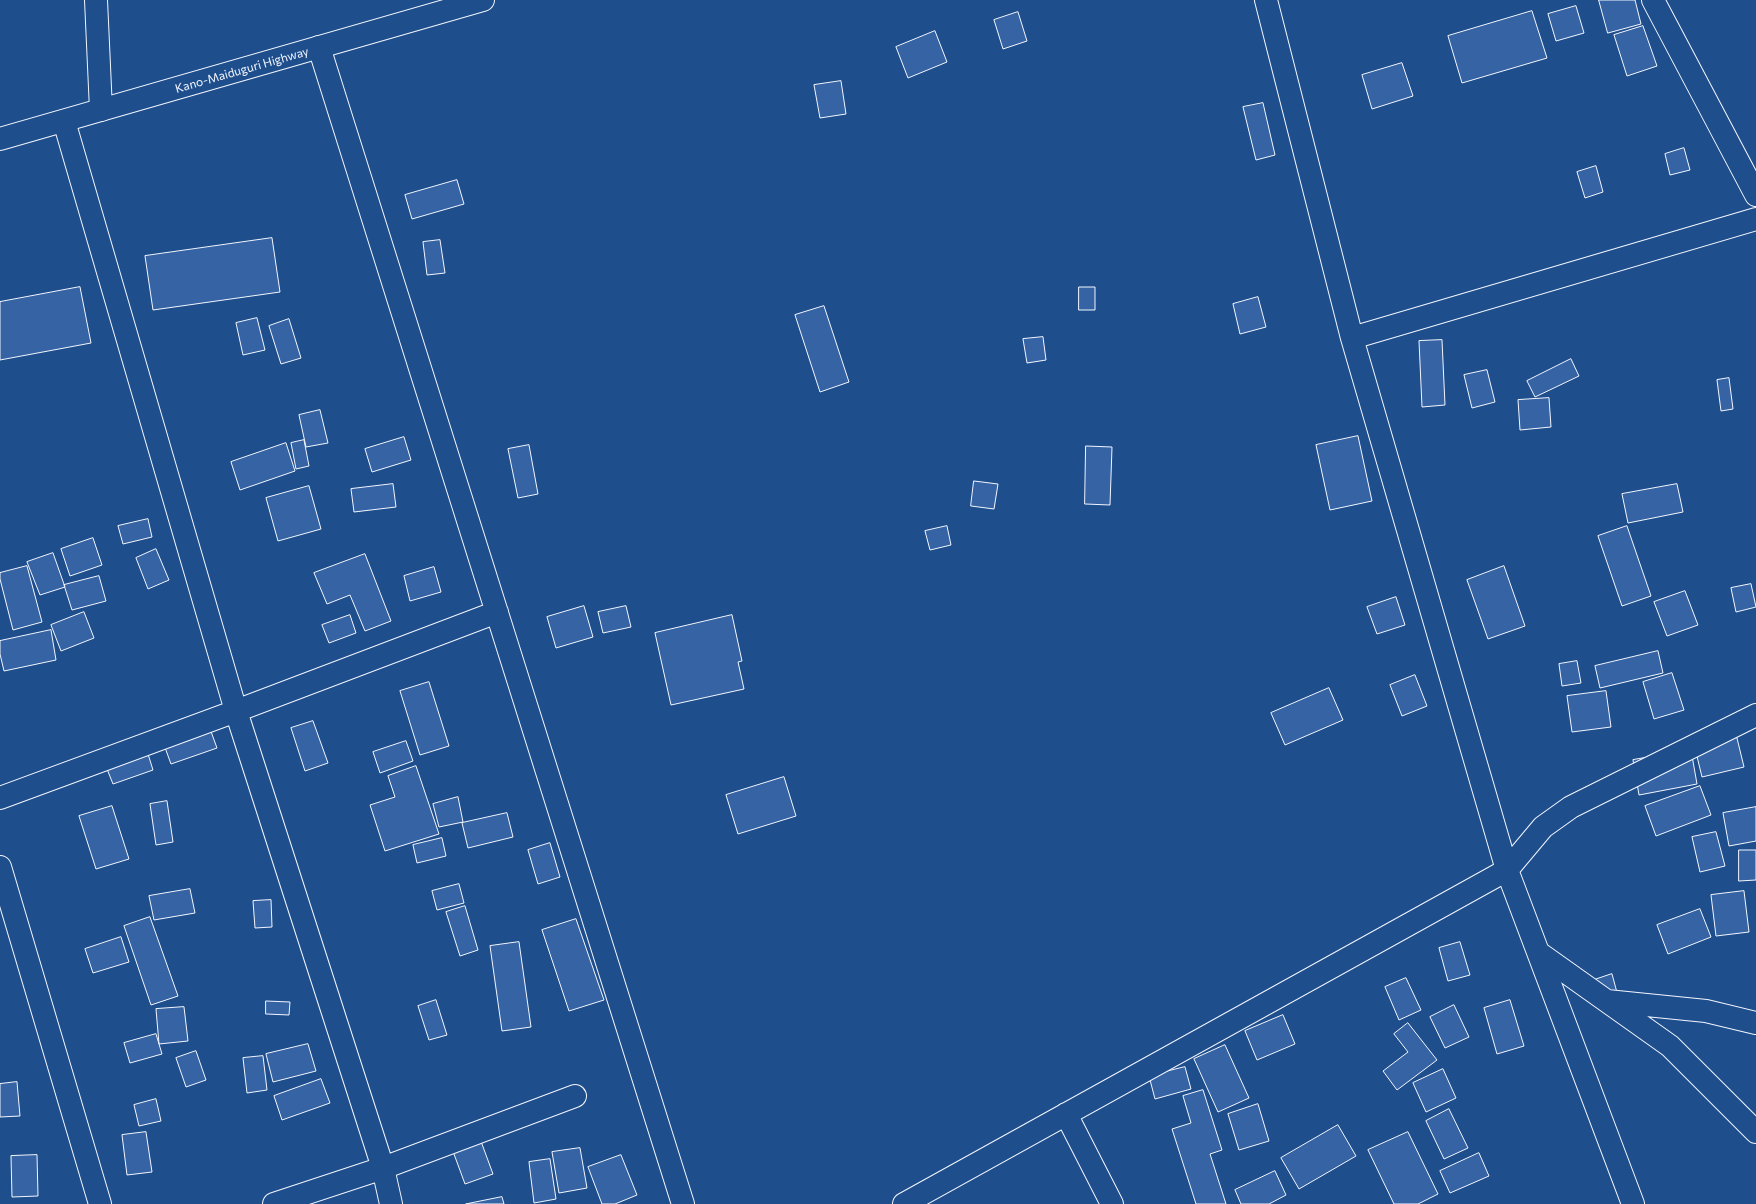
<!DOCTYPE html>
<style>
body{margin:0}
canvas{display:block;background:#1f4e8c}
</style>
<canvas width="1756" height="1204"></canvas>
<script>
const c = document.querySelector('canvas').getContext('2d');
c.lineJoin = 'round';
function fillPath(path, color) { c.fillStyle = color; c.fill(path, 'evenodd'); }
function strokePath(path, color, width, dash) { c.strokeStyle = color; c.lineWidth = width; c.lineCap = dash ? 'butt' : 'round'; c.setLineDash(dash || []); c.stroke(path); }
function label(font, color, halo, rows, align = 'center') {
  c.font = font + ' Commissioner,sans-serif'; c.lineWidth = 3; c.setLineDash([]); c.textBaseline = 'middle'; c.strokeStyle = halo; c.fillStyle = color; for (const [text, x, y, turn = 0] of rows) {
    c.save(); c.translate(x, y); c.rotate((+turn || 0) * Math.PI / 180); c.textAlign = isNaN(turn) ? turn : align; if (halo) c.strokeText(text, 0, 0); c.fillText(text, 0, 0); c.restore();
  }
}
const building = new Path2D(`
 M 1599,0 L 1635,0 L 1641,24 L 1608,33 Z
 M 1576,6 L 1584,33 L 1556,41 L 1548,14 Z
 M 1532,11 L 1547,58 L 1462,83 L 1448,36 Z
 M 1018,12 L 1027,41 L 1003,49 L 994,20 Z
 M 1643,26 L 1657,66 L 1627,76 L 1614,35 Z
 M 935,31 L 947,62 L 908,78 L 896,47 Z
 M 1402,63 L 1413,96 L 1372,109 L 1362,75 Z
 M 841,81 L 846,114 L 820,118 L 814,85 Z
 M 1263,103 L 1275,155 L 1256,160 L 1243,107 Z
 M 1684,148 L 1690,170 L 1670,175 L 1665,154 Z
 M 1596,166 L 1603,192 L 1585,198 L 1577,172 Z
 M 457,180 L 464,204 L 412,219 L 405,195 Z
 M 272,238 L 280,292 L 153,310 L 145,256 Z
 M 440,240 L 445,273 L 427,275 L 423,242 Z
 M 80,287 L 91,343 L 0,360 L 0,302 Z
 M 1079,287 L 1095,287 L 1095,310 L 1079,310 Z
 M 1258,297 L 1266,327 L 1240,334 L 1233,304 Z
 M 824,306 L 849,382 L 820,392 L 795,315 Z
 M 257,318 L 265,350 L 243,355 L 236,323 Z
 M 289,319 L 301,358 L 281,364 L 269,326 Z
 M 1043,337 L 1046,360 L 1027,363 L 1023,339 Z
 M 1442,340 L 1445,405 L 1422,407 L 1419,341 Z
 M 1571,359 L 1579,376 L 1535,397 L 1527,381 Z
 M 1487,370 L 1495,402 L 1472,408 L 1464,375 Z
 M 1729,378 L 1733,409 L 1721,411 L 1717,380 Z
 M 1549,398 L 1551,427 L 1520,430 L 1518,400 Z
 M 320,410 L 328,443 L 306,447 L 299,415 Z
 M 1358,436 L 1372,501 L 1330,510 L 1316,445 Z
 M 404,437 L 411,460 L 372,472 L 365,449 Z
 M 304,440 L 309,466 L 296,469 L 291,443 Z
 M 286,443 L 295,471 L 240,490 L 231,462 Z
 M 529,445 L 538,494 L 518,498 L 508,449 Z
 M 1086,446 L 1112,447 L 1110,505 L 1085,504 Z
 M 974,481 L 998,484 L 994,509 L 971,506 Z
 M 393,484 L 396,507 L 354,512 L 351,489 Z
 M 1677,484 L 1683,512 L 1628,523 L 1622,494 Z
 M 309,486 L 321,529 L 278,541 L 266,498 Z
 M 148,519 L 152,537 L 123,544 L 118,526 Z
 M 947,526 L 951,545 L 930,550 L 925,531 Z
 M 1627,526 L 1651,596 L 1622,606 L 1598,536 Z
 M 93,538 L 102,565 L 70,576 L 61,549 Z
 M 156,549 L 169,580 L 148,589 L 136,558 Z
 M 53,553 L 65,587 L 40,595 L 27,562 Z
 M 365,554 L 391,621 L 365,631 L 350,595 L 327,604 L 314,573 Z
 M 27,566 L 42,622 L 13,630 L 0,579 L 0,573 Z
 M 1504,566 L 1525,626 L 1488,639 L 1467,580 Z
 M 434,567 L 441,592 L 410,601 L 404,576 Z
 M 99,576 L 106,601 L 72,610 L 64,585 Z
 M 1751,584 L 1756,607 L 1736,612 L 1731,588 Z
 M 1685,591 L 1698,625 L 1667,636 L 1654,602 Z
 M 1396,597 L 1405,625 L 1377,634 L 1367,607 Z
 M 584,606 L 593,637 L 556,648 L 547,617 Z
 M 626,606 L 631,627 L 603,633 L 598,612 Z
 M 84,612 L 94,638 L 61,651 L 51,625 Z
 M 350,615 L 356,633 L 329,643 L 322,625 Z
 M 732,615 L 742,661 L 738,662 L 744,689 L 671,705 L 655,633 Z
 M 51,630 L 56,660 L 4,671 L 0,654 L 0,641 Z
 M 1658,651 L 1663,673 L 1600,688 L 1595,666 Z
 M 1577,661 L 1581,683 L 1562,686 L 1559,664 Z
 M 1672,673 L 1684,710 L 1654,719 L 1643,682 Z
 M 1415,675 L 1427,706 L 1402,716 L 1390,685 Z
 M 429,682 L 449,746 L 420,755 L 400,691 Z
 M 1329,688 L 1343,720 L 1285,745 L 1271,713 Z
 M 1606,691 L 1611,727 L 1572,732 L 1567,696 Z
 M 313,721 L 328,763 L 305,771 L 291,728 Z
 M 209,726 L 217,748 L 171,764 L 163,742 Z
 M 1736,734 L 1744,767 L 1702,777 L 1694,744 Z
 M 406,741 L 413,761 L 380,773 L 373,752 Z
 M 1691,750 L 1697,784 L 1639,795 L 1633,760 Z
 M 148,754 L 153,770 L 113,784 L 107,769 Z
 M 416,766 L 439,834 L 385,851 L 370,805 L 395,797 L 388,776 Z
 M 784,777 L 796,816 L 738,834 L 726,795 Z
 M 1700,786 L 1711,815 L 1656,836 L 1645,806 Z
 M 458,797 L 463,822 L 439,827 L 433,804 Z
 M 167,801 L 173,842 L 156,845 L 150,804 Z
 M 112,806 L 129,859 L 96,869 L 79,816 Z
 M 1756,807 L 1756,841 L 1729,846 L 1723,813 Z
 M 507,813 L 513,837 L 468,848 L 462,823 Z
 M 1716,832 L 1725,866 L 1700,872 L 1692,837 Z
 M 442,838 L 446,856 L 417,863 L 413,845 Z
 M 550,843 L 560,877 L 538,884 L 528,850 Z
 M 1739,850 L 1756,850 L 1756,880 L 1739,881 Z
 M 459,884 L 464,903 L 437,910 L 432,891 Z
 M 190,889 L 195,913 L 154,920 L 149,896 Z
 M 1744,891 L 1749,932 L 1716,936 L 1711,895 Z
 M 271,900 L 272,927 L 255,928 L 253,901 Z
 M 465,906 L 478,950 L 460,956 L 446,912 Z
 M 1700,909 L 1711,937 L 1668,954 L 1657,925 Z
 M 150,917 L 178,996 L 151,1005 L 124,926 Z
 M 576,919 L 604,1000 L 569,1011 L 542,930 Z
 M 121,937 L 129,962 L 93,973 L 85,949 Z
 M 519,942 L 531,1027 L 502,1031 L 490,946 Z
 M 1460,942 L 1470,975 L 1448,981 L 1439,948 Z
 M 1612,974 L 1619,1000 L 1594,980 Z
 M 1406,978 L 1421,1010 L 1399,1020 L 1385,987 Z
 M 436,1000 L 447,1035 L 429,1040 L 418,1006 Z
 M 1510,1000 L 1524,1046 L 1497,1054 L 1484,1008 Z
 M 266,1001 L 290,1002 L 289,1015 L 266,1014 Z
 M 1454,1005 L 1469,1037 L 1445,1048 L 1430,1017 Z
 M 184,1007 L 188,1041 L 159,1044 L 156,1009 Z
 M 1283,1015 L 1295,1044 L 1257,1060 L 1245,1031 Z
 M 1408,1023 L 1437,1060 L 1397,1090 L 1383,1071 L 1408,1052 L 1394,1034 Z
 M 156,1034 L 162,1054 L 130,1063 L 124,1043 Z
 M 308,1044 L 316,1071 L 273,1082 L 266,1054 Z
 M 1225,1045 L 1249,1098 L 1218,1112 L 1194,1059 Z
 M 196,1051 L 206,1080 L 186,1087 L 176,1058 Z
 M 263,1056 L 267,1090 L 247,1093 L 243,1058 Z
 M 1185,1067 L 1191,1089 L 1155,1099 L 1149,1076 Z
 M 1443,1069 L 1456,1098 L 1426,1112 L 1413,1083 Z
 M 321,1079 L 330,1103 L 282,1120 L 274,1096 Z
 M 17,1082 L 20,1116 L 0,1117 L 0,1084 Z
 M 1203,1090 L 1222,1150 L 1210,1154 L 1226,1204 L 1196,1204 L 1172,1129 L 1191,1123 L 1183,1096 Z
 M 156,1099 L 161,1121 L 139,1126 L 134,1105 Z
 M 1258,1104 L 1269,1141 L 1239,1150 L 1228,1114 Z
 M 1449,1109 L 1468,1148 L 1444,1159 L 1426,1121 Z
 M 475,1125 L 493,1174 L 465,1184 L 447,1135 Z
 M 1338,1125 L 1356,1156 L 1299,1189 L 1281,1158 Z
 M 146,1132 L 152,1172 L 127,1175 L 122,1135 Z
 M 1408,1132 L 1438,1194 L 1418,1204 L 1394,1204 L 1368,1150 Z
 M 580,1148 L 587,1188 L 559,1193 L 552,1152 Z
 M 1479,1153 L 1489,1176 L 1450,1193 L 1440,1171 Z
 M 37,1155 L 38,1196 L 12,1197 L 11,1156 Z
 M 621,1155 L 637,1195 L 615,1204 L 602,1204 L 588,1167 Z
 M 550,1159 L 556,1199 L 534,1203 L 529,1162 Z
 M 1275,1171 L 1286,1195 L 1269,1204 L 1241,1204 L 1235,1190 Z
 M 502,1197 L 504,1204 L 466,1204 Z`);
fillPath(building, '#3563a3');
strokePath(building, '#f2f6ff', 1);
const minor = new Path2D(`
 M 96,0 L 101,110
 M 1266,0 L 1352,338 L 1507,870 L 1633,1204
 M 1653,0 L 1756,195
 M 319,47 L 683,1204
 M 64,121 L 236,711 L 383,1168 L 391,1204
 M 1352,338 L 1756,219
 M 0,798 L 236,711 L 497,612
 M 0,867 L 100,1204
 M 1539,953 L 1670,1046 L 1756,1132
 M 1607,1001 L 1706,1011 L 1756,1023
 M 1066,1114 L 1112,1204
 M 274,1204 L 383,1168 L 575,1096
 M 904,1204 L 1507,870 L 1543,827 L 1571,807 L 1756,715`);
const trunk = new Path2D(`
 M 0,139 L 483,0`);
strokePath(minor, '#f2f6ff', 24);
strokePath(trunk, '#f2f6ff', 24);
strokePath(minor, '#1f4e8c', 22);
strokePath(trunk, '#1f4e8c', 22);
label('12px', '#f2f6ff', '#1f4e8c', [
 ["Kano-Maiduguri Highway",242,70,-16]
]);
</script>
